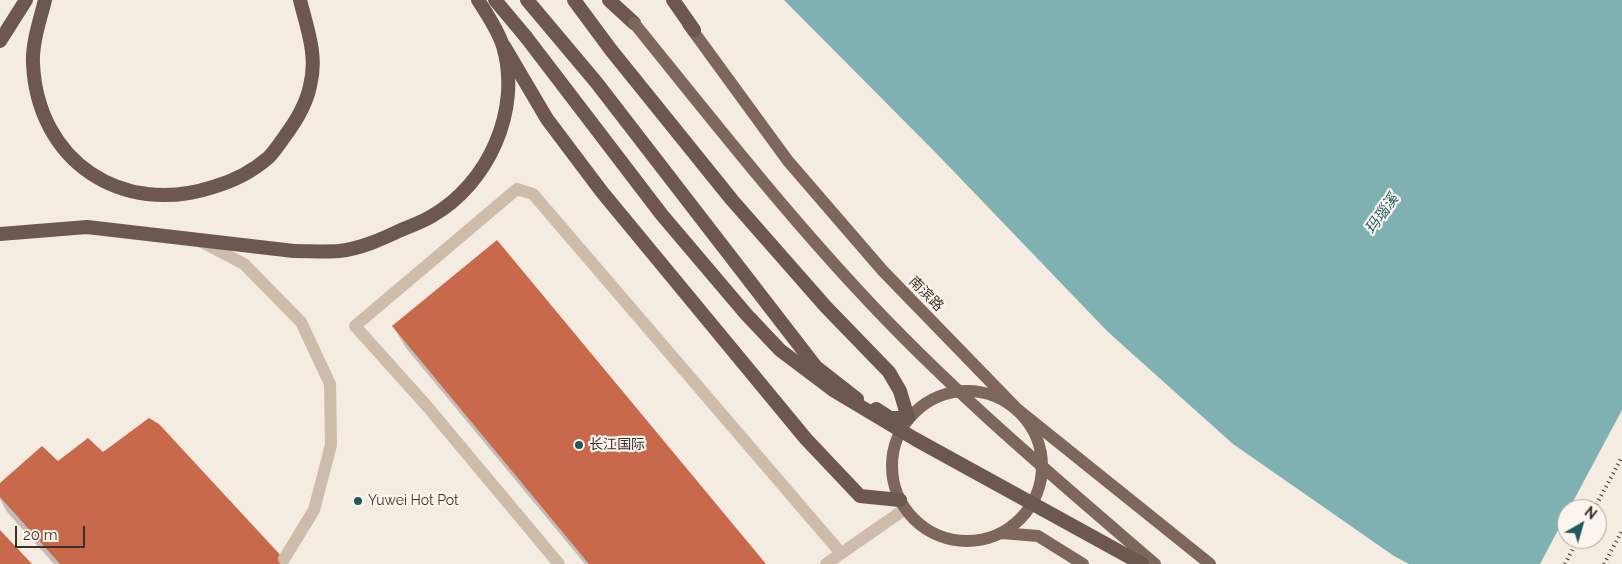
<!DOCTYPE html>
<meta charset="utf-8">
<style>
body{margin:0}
#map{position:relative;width:1622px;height:564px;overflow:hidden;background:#f4ebe1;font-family:Raleway,sans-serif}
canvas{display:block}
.north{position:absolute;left:1557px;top:499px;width:50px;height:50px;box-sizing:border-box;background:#fbf5ee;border:1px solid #aea6a0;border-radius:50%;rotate:38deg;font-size:14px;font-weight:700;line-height:20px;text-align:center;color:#3b302b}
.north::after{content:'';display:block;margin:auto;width:18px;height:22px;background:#1f5a5e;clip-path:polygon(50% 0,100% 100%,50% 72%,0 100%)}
.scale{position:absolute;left:15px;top:526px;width:70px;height:22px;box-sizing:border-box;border:2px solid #3b302b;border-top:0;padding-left:6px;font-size:15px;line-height:18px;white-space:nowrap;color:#3b302b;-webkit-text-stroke:4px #fbf5ee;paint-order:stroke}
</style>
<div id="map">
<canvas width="1622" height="564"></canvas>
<div class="north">N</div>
<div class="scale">20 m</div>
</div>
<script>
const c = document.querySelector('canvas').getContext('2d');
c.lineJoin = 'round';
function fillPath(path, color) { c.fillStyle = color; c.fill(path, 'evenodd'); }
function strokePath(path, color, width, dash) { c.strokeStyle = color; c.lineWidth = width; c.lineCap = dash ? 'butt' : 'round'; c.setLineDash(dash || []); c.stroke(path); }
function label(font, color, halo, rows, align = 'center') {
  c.font = font + ' Raleway,"Noto Sans SC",sans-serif'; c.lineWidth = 4.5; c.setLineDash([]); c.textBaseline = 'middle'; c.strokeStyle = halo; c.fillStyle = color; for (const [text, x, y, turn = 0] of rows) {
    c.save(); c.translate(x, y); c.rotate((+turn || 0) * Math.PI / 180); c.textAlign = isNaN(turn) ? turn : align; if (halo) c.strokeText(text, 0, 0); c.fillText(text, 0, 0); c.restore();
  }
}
fillPath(new Path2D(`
 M 784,0 L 1622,0 L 1622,564 L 1409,564 L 1394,556 L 1233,444 L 1108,332 L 937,154 ZM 1567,509 L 1597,509 L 1597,539 L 1567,539 Z`), '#7fb0b2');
fillPath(new Path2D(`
 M 1622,410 L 1622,564 L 1540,564 L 1567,513 L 1567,539 L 1597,539 L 1597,509 L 1569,509 Z`), '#f4ebe1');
fillPath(new Path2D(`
 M 393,326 L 764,564 L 585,564 L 406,348 Z
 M 103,453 L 285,564 L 54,564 L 7,512 L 0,499 L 0,485 L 58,463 Z`), '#0003');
fillPath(new Path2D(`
 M 497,240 L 766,564 L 589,564 L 392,326 Z
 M 149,418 L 159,424 L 284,559 L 280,564 L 60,564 L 0,497 L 0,483 L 42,446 L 58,461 L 88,438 L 103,452 Z
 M 0,530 L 32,564 L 0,564 Z`), '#c8694b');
strokePath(new Path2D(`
 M 200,241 L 244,264 L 301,322 L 330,384 L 331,445 L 314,510 L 284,559
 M 559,564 L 426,405 L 355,326 L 517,189 L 533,194 L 840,552
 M 826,564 L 905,509`), '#cdbbac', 12);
strokePath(new Path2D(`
 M 688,24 L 788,161 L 883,271 L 1017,409 L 1210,564
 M892 466a75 75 0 1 1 150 0a75 75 0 1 1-150 0Z
 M 1002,533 L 1038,536 L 1083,564`), '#7d675c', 12);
strokePath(new Path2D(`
 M 45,0 C 40,20 32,43 33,63 C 37,161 122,217 213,187 C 234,181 252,172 269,157 C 275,151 280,143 285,136 C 297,120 306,105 310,86 C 318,56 307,28 300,0
 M 495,0 L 526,37
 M 527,0 L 596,82 L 816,367 L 857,399
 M 574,0 L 611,50 L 732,200 L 826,307 L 889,372 L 900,391 L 908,418 L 890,418 L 876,409
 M 609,0 L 634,23
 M 673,0 L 694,30
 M 0,41 L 26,0
 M 504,46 L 547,119 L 602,192 L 806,439 L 860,496 L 900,500
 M 0,234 L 87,227 L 294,251`), '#6c584f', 14);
strokePath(new Path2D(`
 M 1594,509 L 1622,457
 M 1565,564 L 1578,539
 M 1604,564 L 1622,531`), '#3b302b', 4, [1, 4]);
strokePath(new Path2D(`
 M 634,23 C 707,113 779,205 858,290 C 949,389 1054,477 1155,564`), '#7d675c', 12);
strokePath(new Path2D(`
 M 526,37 L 662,215 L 746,314 L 780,350 L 833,390 L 915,439 L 1142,564
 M 294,251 C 309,251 325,252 339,251 C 360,249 382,239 401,230 C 411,226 422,222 432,216 C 488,184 522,110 503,46 C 498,30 487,14 478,0`), '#6c584f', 14);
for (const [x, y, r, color] of [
 [579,445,5,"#1f5a5e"],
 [358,501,5,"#1f5a5e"]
]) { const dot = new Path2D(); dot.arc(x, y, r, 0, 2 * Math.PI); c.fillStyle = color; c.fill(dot); strokePath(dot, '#fbf5ee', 2); }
label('14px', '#3b302b', '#fbf5ee', [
 ["南滨路",926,294,45]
]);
label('14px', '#3b302b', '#fbf5ee', [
 ["长江国际",589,445],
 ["Yuwei Hot Pot",368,501]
], 'left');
label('italic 15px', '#1f5a5e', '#fbf5ee', [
 ["玛瑙溪",1382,214,-54]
]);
</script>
